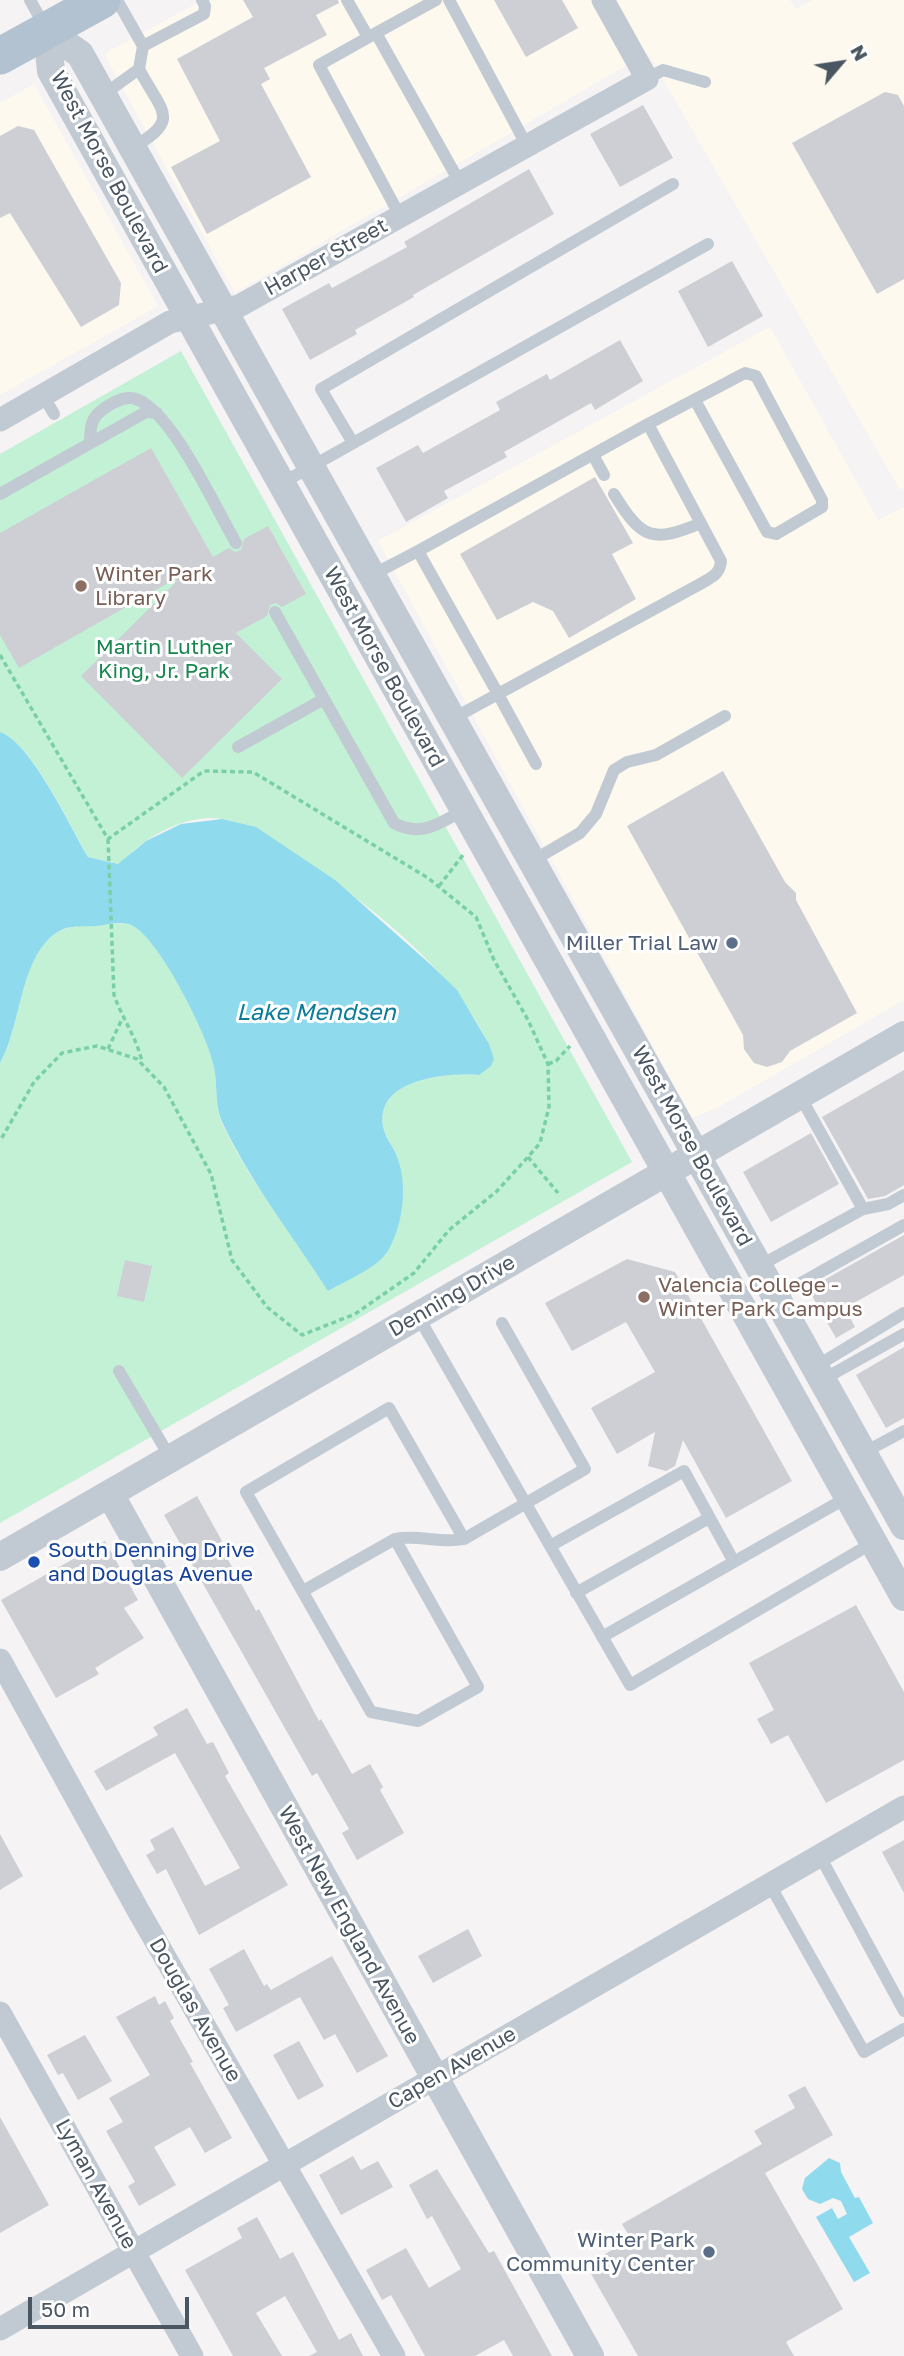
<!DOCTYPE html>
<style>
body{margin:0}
#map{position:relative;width:904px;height:2356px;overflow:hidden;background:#f5f3f3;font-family:"Golos Text",sans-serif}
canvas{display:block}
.north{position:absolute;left:806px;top:28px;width:70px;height:70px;-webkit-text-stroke:5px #fff;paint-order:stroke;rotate:61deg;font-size:19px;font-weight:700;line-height:28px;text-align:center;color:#4a5661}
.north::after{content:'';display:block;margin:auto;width:24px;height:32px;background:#4a5661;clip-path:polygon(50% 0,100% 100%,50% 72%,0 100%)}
.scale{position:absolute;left:28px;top:2297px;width:161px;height:32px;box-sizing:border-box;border:4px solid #4a5661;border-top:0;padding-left:9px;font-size:21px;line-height:24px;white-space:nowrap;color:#4a5661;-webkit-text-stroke:5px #fff;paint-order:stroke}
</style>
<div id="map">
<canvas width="904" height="2356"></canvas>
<div class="north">N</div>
<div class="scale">50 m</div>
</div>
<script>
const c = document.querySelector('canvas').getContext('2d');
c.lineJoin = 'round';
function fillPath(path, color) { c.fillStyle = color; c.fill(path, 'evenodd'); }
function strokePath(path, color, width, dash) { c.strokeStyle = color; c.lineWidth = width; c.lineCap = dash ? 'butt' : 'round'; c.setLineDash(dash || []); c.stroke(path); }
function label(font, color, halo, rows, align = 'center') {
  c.font = font + ' "Golos Text",sans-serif'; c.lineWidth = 6; c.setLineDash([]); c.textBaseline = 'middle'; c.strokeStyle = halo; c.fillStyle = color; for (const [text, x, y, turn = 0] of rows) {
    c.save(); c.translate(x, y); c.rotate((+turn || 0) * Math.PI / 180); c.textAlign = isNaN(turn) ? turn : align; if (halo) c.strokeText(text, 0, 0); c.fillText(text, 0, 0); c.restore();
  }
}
fillPath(new Path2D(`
 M 203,0 L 790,0 L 796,9 L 812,0 L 904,0 L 904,488 L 900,490 L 648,53 L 235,293 L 104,54 Z
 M 34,84 L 158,306 L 0,395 L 0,103 Z
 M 770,327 L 878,520 L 904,507 L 904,1000 L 717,1108 L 692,1118 L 378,541 Z`), '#fdf9ef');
fillPath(new Path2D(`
 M 181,351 L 632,1162 L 0,1523 L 0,1063 C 22,1025 17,967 51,937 C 67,923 83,927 101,925 C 112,924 123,921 133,926 C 161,939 207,1035 214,1066 C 218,1085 214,1105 222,1123 C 241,1165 269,1203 296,1240 L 389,1249 C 395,1234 402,1218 402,1202 C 403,1189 401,1167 396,1154 C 393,1146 386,1139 384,1130 C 371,1080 445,1072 479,1075 L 494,1059 C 466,972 339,877 260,838 C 248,832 234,821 222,819 C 193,814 159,830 138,847 C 130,853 126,860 118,864 L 88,857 C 72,828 30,741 0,732 L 0,454 Z`), '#c3f1d5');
fillPath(new Path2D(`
 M 0,732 C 30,741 71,828 88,857 L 118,864 L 146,841 L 181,824 L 222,819 L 256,827 L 335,880 L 430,964 L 457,990 L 489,1044 L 494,1059 L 491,1066 L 479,1075 C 445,1072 371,1080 384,1130 C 386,1139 393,1146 396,1154 C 408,1182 404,1222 389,1249 C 379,1268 346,1280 328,1291 C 293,1236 251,1183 223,1124 C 214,1106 218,1086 214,1067 C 208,1036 160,940 133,926 C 122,920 108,925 96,926 C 79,927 66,924 52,936 C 19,964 21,1026 0,1063 Z
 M 829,2158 L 840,2163 L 841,2172 L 855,2198 L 859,2197 L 873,2223 L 849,2237 L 870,2273 L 854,2282 L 816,2217 L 832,2208 L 838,2219 L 847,2214 L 841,2201 L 833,2198 L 820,2204 L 808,2199 L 802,2189 L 805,2178 Z`), '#90daee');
fillPath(new Path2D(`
 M 243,0 L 338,0 L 339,3 L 316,15 L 327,35 L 264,68 L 270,79 L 261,84 L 311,177 L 207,234 L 171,167 L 220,141 L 177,59 L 253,17 Z
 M 494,0 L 562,0 L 578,28 L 526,57 Z
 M 885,92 L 898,95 L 904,106 L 904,279 L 877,294 L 792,143 Z
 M 643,105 L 673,158 L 620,187 L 590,134 Z
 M 18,126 L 34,130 L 121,283 L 119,305 L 81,327 L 10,213 L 0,218 L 0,136 Z
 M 529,169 L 554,214 L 413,295 L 414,297 L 355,330 L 357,334 L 310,360 L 282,309 L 329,283 L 332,288 L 407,247 L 404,242 Z
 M 732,261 L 763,316 L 708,347 L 678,291 Z
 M 620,340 L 643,381 L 595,410 L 591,403 L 504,452 L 507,457 L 444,491 L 448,498 L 406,522 L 376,468 L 418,445 L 423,453 L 500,410 L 496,402 L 547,374 L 550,380 Z
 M 151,448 L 213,557 L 229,548 L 235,552 L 241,550 L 244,539 L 268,526 L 306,594 L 282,607 L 276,603 L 270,605 L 267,616 L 236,633 L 282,679 L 182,778 L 81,676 L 177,581 L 175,579 L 19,668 L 0,635 L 0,533 Z
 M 595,477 L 633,543 L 612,554 L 636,599 L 569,638 L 553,611 L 533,602 L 497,620 L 460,554 Z
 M 723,771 L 785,882 L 796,893 L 796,900 L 857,1013 L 790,1051 L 782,1062 L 767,1067 L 754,1063 L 744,1049 L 743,1035 L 627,826 Z
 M 904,1070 L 904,1185 L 885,1196 L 868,1199 L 822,1117 Z
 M 811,1133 L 839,1184 L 771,1222 L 743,1172 Z
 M 904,1235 L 904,1275 L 845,1308 L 855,1327 L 836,1338 L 808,1289 Z
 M 627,1259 L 675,1272 L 792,1481 L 726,1518 L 683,1440 L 675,1466 L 666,1471 L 648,1466 L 655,1432 L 617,1454 L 591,1408 L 655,1372 L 626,1322 L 572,1351 L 545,1303 Z
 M 125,1260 L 152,1266 L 144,1302 L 117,1296 Z
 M 904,1347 L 904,1418 L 886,1428 L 856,1375 Z
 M 197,1496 L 222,1541 L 219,1543 L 256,1611 L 259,1609 L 319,1721 L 321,1719 L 352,1774 L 370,1764 L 383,1787 L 380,1790 L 404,1833 L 357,1860 L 342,1833 L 349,1829 L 317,1773 L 312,1776 L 164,1515 Z
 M 105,1541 L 138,1600 L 124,1608 L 144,1638 L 95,1668 L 99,1674 L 56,1698 L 1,1600 Z
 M 856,1605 L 904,1692 L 904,1760 L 826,1803 L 788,1735 L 771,1744 L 757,1719 L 774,1710 L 749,1663 Z
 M 187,1708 L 207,1744 L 213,1742 L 229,1773 L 225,1776 L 288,1885 L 199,1935 L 166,1869 L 157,1874 L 146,1855 L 155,1850 L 150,1840 L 173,1827 L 205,1886 L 240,1868 L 175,1753 L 106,1791 L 94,1771 L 158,1735 L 153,1727 Z
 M 0,1834 L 23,1876 L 0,1890 Z
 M 904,1840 L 904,1893 L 882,1852 Z
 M 468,1929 L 482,1956 L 433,1983 L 418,1956 Z
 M 244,1949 L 264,1986 L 267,1984 L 271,1990 L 332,1956 L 388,2056 L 357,2073 L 335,2034 L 324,2040 L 300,1997 L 236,2032 L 223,2008 L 229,2005 L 209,1969 Z
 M 155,1996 L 159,2005 L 165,2001 L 174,2018 L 170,2021 L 193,2062 L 190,2063 L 232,2138 L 205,2153 L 190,2127 L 154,2147 L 176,2185 L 139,2206 L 128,2186 L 135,2182 L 106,2131 L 123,2122 L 109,2098 L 150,2075 L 116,2017 Z
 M 85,2035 L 112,2081 L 78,2100 L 63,2073 L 58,2075 L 47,2055 Z
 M 299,2041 L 324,2086 L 298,2100 L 273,2055 Z
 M 805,2086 L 833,2135 L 765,2173 L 843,2309 L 786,2342 L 794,2356 L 638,2356 L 586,2265 L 631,2239 L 622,2224 L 762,2144 L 754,2131 L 795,2108 L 788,2095 Z
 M 0,2117 L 49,2205 L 0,2233 Z
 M 353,2156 L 361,2170 L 378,2161 L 393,2187 L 341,2215 L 319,2175 Z
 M 437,2169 L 489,2253 L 494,2251 L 552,2356 L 513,2356 L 504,2340 L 475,2356 L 425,2356 L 391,2295 L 382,2300 L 366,2270 L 406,2248 L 429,2288 L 461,2269 L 432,2216 L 427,2219 L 409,2185 Z
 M 257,2217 L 280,2259 L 293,2252 L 339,2340 L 351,2333 L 363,2356 L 309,2356 L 317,2352 L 285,2296 L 256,2313 L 282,2356 L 233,2356 L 185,2270 L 242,2238 L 237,2228 Z`), '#cdcfd5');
strokePath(new Path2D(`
 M 0,655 L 108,839 L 204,771 L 253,772 L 428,878 L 476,917 L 494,960 L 528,1020 L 548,1064 L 549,1107 L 540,1143 L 528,1157 L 497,1191 L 449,1230 L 414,1273 L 355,1314 L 302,1335 L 267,1307 L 232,1260 L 211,1174 L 164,1087 L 137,1059 L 97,1046 L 62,1053 L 34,1082 L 0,1141
 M 108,839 L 114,995 C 122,1018 137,1038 142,1062
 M 439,886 L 463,855
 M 108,1049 L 122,1019
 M 548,1064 L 556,1061 L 570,1046
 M 528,1157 L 558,1193`), '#7ad0a6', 3.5, [5, 3.5]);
strokePath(new Path2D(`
 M 30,0 L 45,27
 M 117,0 L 143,46 L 204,14 L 205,6 L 202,0
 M 347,0 L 368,37
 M 436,0 L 376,33 L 460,183
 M 449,0 L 527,146
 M 376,33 L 319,65 L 400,216
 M 647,79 L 663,70 L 705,82
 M 103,95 L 139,69 L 143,46
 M 132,148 C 182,119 162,113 139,69
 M 43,395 L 54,414
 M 648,424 L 745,373 L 756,376 L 822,500 L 822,507 L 776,534 L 767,532 L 695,400
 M 90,443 C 90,422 92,415 111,404 C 119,400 127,396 136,399 C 172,411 216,509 236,543
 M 353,443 L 321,389 L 673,184
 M 593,455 L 604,475
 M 282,483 L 708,244
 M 0,494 L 146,412 L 157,413
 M 614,494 C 642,540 653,543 701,523
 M 418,551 L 648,424 L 721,561 C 720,574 712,577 702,583 L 498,694 L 536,764
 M 372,575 L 418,551 L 498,694 L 452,719
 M 275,612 L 394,823 C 421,838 439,823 464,810
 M 238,747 L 324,699
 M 532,861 L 580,833 L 596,814 L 614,770 L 627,762 L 656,755 L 725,716
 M 800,1096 L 863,1209
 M 759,1266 L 863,1209 L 888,1204 L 904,1195
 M 776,1297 L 904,1225
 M 418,1316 L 630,1685 L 874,1542
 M 815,1367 L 904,1313
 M 119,1371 L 171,1459
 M 822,1380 L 904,1334
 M 863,1453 L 904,1431
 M 395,1539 L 478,1687 L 418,1721 L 371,1712 L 246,1492 L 389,1408 L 464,1539 L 585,1469 L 502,1323
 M 550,1546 L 684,1471 L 734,1562
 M 303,1591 L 395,1539 C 418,1534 440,1544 464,1539
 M 576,1593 L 709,1518
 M 602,1637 L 848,1497
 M 820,1856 L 904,2011
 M 770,1885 L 864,2052 L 904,2029`), '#c1cad2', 12);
strokePath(new Path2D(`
 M 0,420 L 170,322 L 239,306 L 647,79 L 603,0
 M 0,1660 L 139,1912 L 394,2356
 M 0,2013 L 192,2356
 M 0,2329 L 904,1807`), '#c1cad2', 23);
strokePath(new Path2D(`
 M 47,31 L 51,71 L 904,1597
 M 47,31 L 80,54 L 904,1526
 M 110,1494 L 590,2356
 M 0,1557 L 904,1035`), '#c1cad2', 28);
strokePath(new Path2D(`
 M 0,56 L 102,0`), '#b3c2d1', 37);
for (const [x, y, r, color] of [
 [81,586,7,"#8d6e63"],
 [732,943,7,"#5c6f8a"],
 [644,1297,7,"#8d6e63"],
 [34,1562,7,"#1a4fb4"],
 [709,2252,7,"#5c6f8a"]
]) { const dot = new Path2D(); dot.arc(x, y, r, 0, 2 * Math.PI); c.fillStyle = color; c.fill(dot); strokePath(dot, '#fff', 2.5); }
label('21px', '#4a5661', '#fff', [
 ["West Morse Boulevard",109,172,62],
 ["Harper Street",326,257,-29],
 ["West Morse Boulevard",384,667,61],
 ["West Morse Boulevard",692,1146,61],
 ["Denning Drive",452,1296,-30],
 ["West New England Avenue",349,1925,61],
 ["Douglas Avenue",195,2010,60],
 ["Capen Avenue",452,2068,-30],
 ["Lyman Avenue",96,2184,61]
]);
label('21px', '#785e54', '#fff', [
 ["Winter Park",95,574],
 ["Library",95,598],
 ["Valencia College -",658,1285],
 ["Winter Park Campus",658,1309]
], 'left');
label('21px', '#17864f', '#fff', [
 ["Martin Luther",164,647],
 ["King, Jr. Park",164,671]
]);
label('21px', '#4e5e75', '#fff', [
 ["Miller Trial Law",718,943],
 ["Winter Park",695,2240],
 ["Community Center",695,2264]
], 'right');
label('21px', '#164399', '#fff', [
 ["South Denning Drive",48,1550],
 ["and Douglas Avenue",48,1574]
], 'left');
label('italic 23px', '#0c7c9b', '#fff', [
 ["Lake Mendsen",316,1013]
]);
</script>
